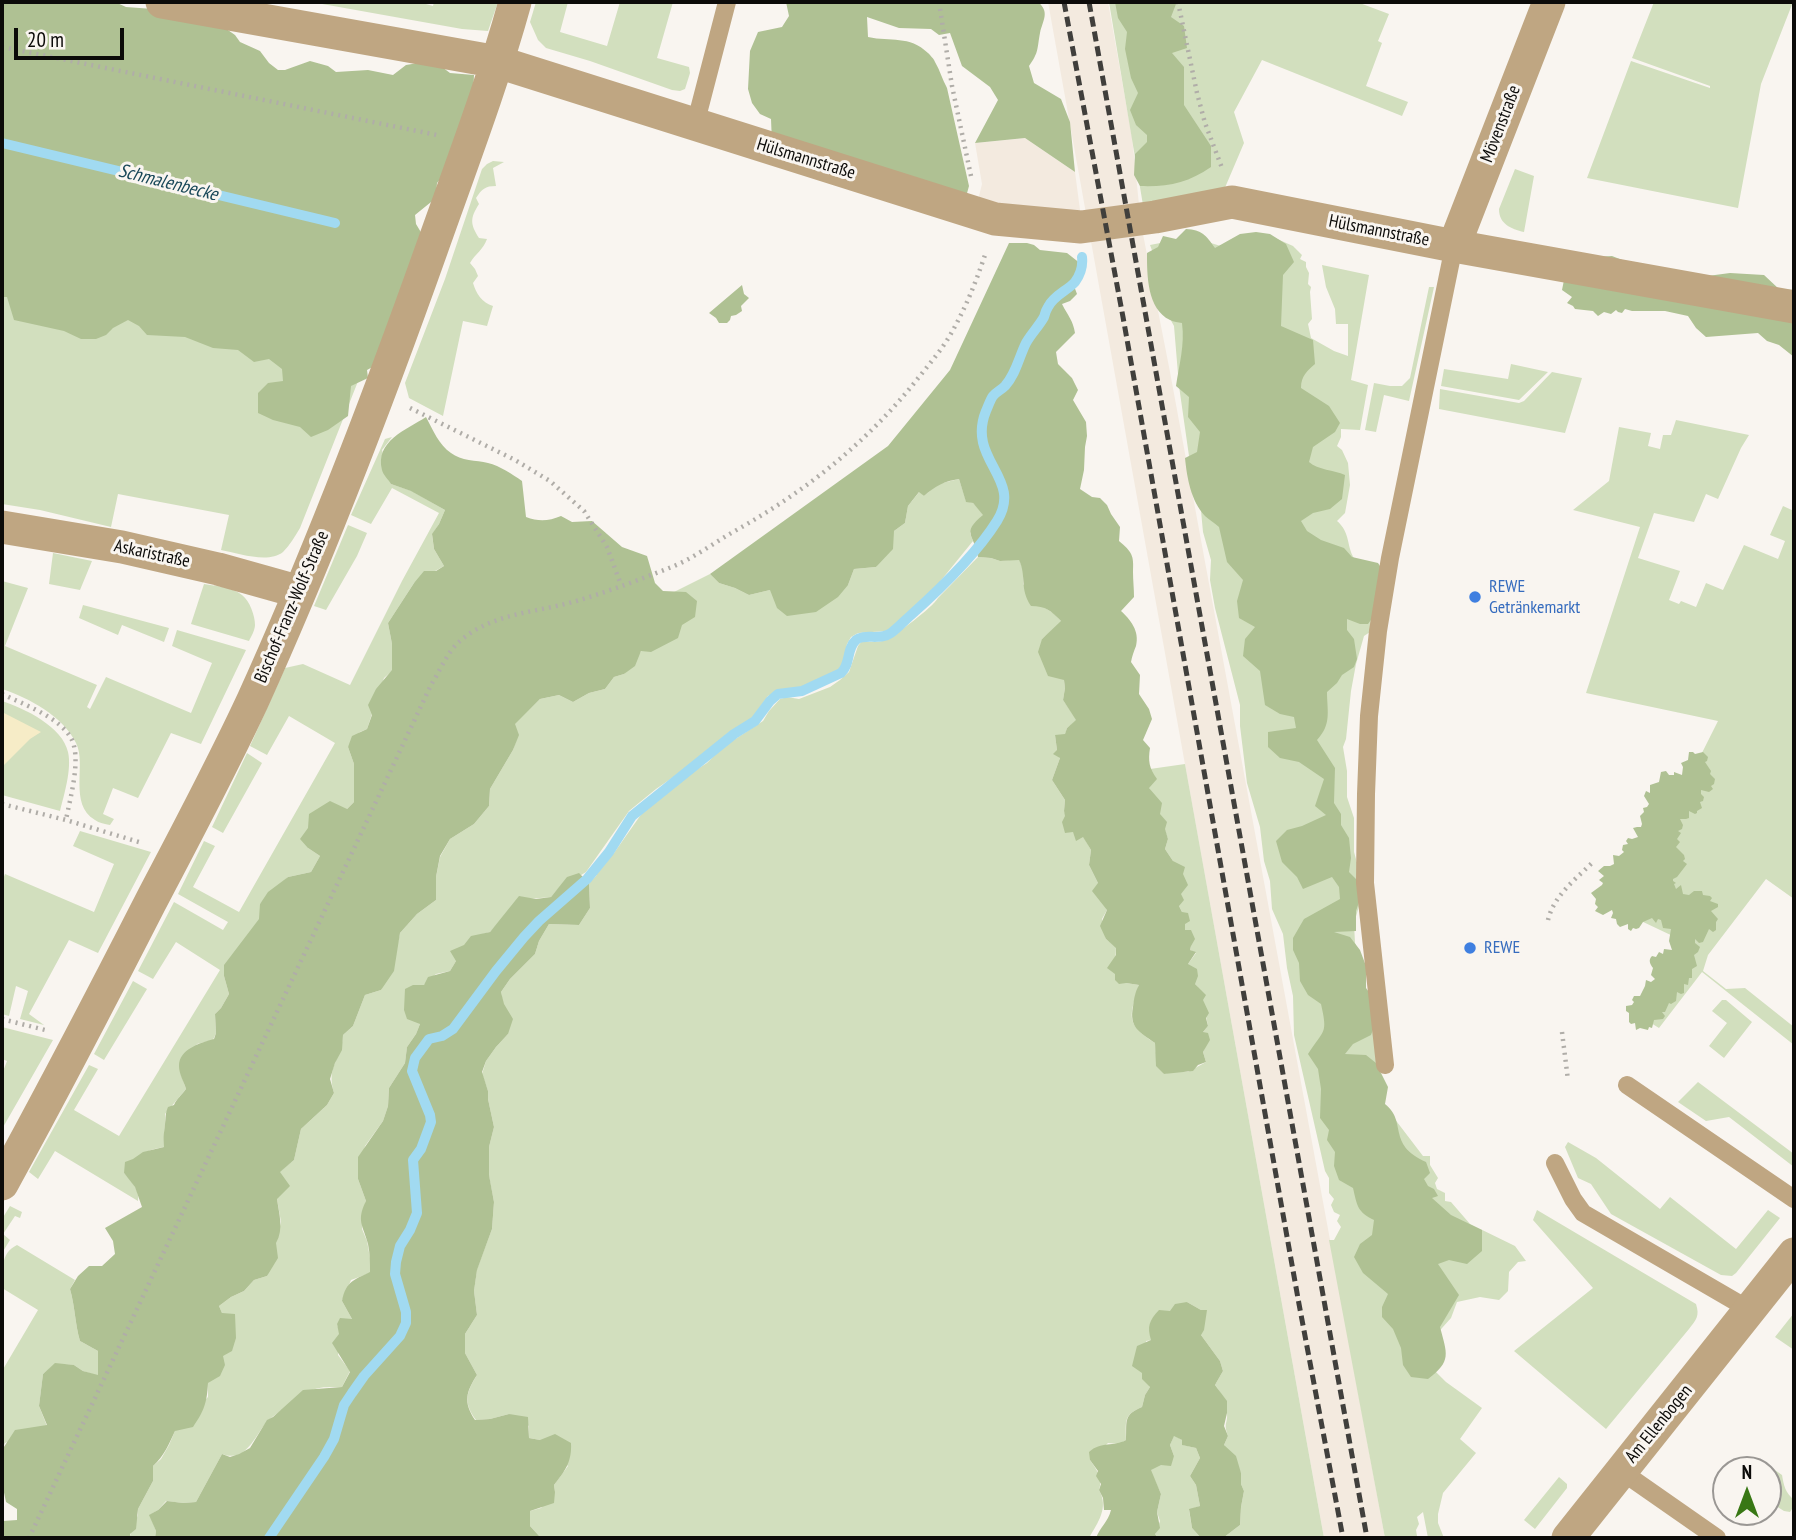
<!DOCTYPE html>
<meta charset="utf-8">
<style>
body{margin:0}
#map{position:relative;width:1796px;height:1540px;overflow:hidden;background:#f9f5f0;font-family:"PT Sans Narrow",sans-serif}
canvas{display:block}
.frame{position:absolute;inset:0;border:4px solid #0c0b09;pointer-events:none}
.north{position:absolute;left:1712px;top:1456px;width:70px;height:70px;box-sizing:border-box;background:#f9f5f0;border:2px solid #9a9794;border-radius:50%;rotate:0deg;font-size:19px;font-weight:700;line-height:28px;text-align:center;color:#0c0b09}
.north::after{content:'';display:block;margin:auto;width:24px;height:32px;background:#387714;clip-path:polygon(50% 0,100% 100%,50% 72%,0 100%)}
.scale{position:absolute;left:14px;top:28px;width:110px;height:32px;box-sizing:border-box;border:4px solid #0c0b09;border-top:0;padding-left:9px;font-size:21px;line-height:24px;white-space:nowrap;color:#0c0b09;-webkit-text-stroke:5px #f9f5f0;paint-order:stroke}
</style>
<div id="map">
<canvas width="1796" height="1540"></canvas>
<div class="frame"></div>
<div class="north">N</div>
<div class="scale">20 m</div>
</div>
<script>
const c = document.querySelector('canvas').getContext('2d');
c.lineJoin = 'round';
function fillPath(path, color) { c.fillStyle = color; c.fill(path, 'evenodd'); }
function strokePath(path, color, width, dash) { c.strokeStyle = color; c.lineWidth = width; c.lineCap = dash ? 'butt' : 'round'; c.setLineDash(dash || []); c.stroke(path); }
function label(font, color, halo, rows, align = 'center') {
  c.font = font + ' "PT Sans Narrow",sans-serif'; c.lineWidth = 6; c.setLineDash([]); c.textBaseline = 'middle'; c.strokeStyle = halo; c.fillStyle = color; for (const [text, x, y, turn = 0] of rows) {
    c.save(); c.translate(x, y); c.rotate((+turn || 0) * Math.PI / 180); c.textAlign = isNaN(turn) ? turn : align; if (halo) c.strokeText(text, 0, 0); c.fillText(text, 0, 0); c.restore();
  }
}
fillPath(new Path2D(`
 M 1048,2 L 1108,2 L 1132,137 L 1141,224 L 1170,372 L 1385,1538 L 1324,1538 Z
 M 1025,138 L 1075,172 L 1082,225 L 976,208 L 982,184 L 975,143 Z`), '#f3eadf');
fillPath(new Path2D(`
 M 311,2 L 419,2 L 433,6 L 434,2 L 498,2 L 488,31 L 462,29 Z
 M 536,2 L 568,2 L 560,32 L 607,46 L 620,2 L 673,2 L 657,58 L 689,67 L 690,73 L 685,89 L 680,91 L 672,90 L 590,61 L 546,48 L 538,40 L 530,22 Z
 M 1109,2 L 1357,2 L 1389,14 L 1378,41 L 1382,43 L 1366,86 L 1408,102 L 1402,116 L 1262,60 L 1234,112 L 1244,143 L 1221,197 L 1144,211 Z
 M 1654,2 L 1793,2 L 1761,84 L 1738,208 L 1587,178 L 1631,61 L 1710,88 L 1710,86 L 1632,58 Z
 M 493,161 L 504,162 L 493,168 L 496,186 C 485,186 482,189 476,198 L 479,204 C 470,218 470,224 479,238 L 487,239 C 483,250 476,253 470,263 L 475,269 L 478,276 L 473,283 C 476,293 482,303 493,306 L 487,326 L 463,321 L 443,416 L 409,398 L 405,383 L 445,279 L 482,169 L 487,164 Z
 M 1515,169 L 1534,176 L 1524,232 C 1511,229 1499,224 1499,209 Z
 M 1191,237 L 1224,247 L 1275,238 L 1293,246 L 1302,255 L 1300,259 L 1306,262 L 1306,267 L 1309,273 L 1308,284 L 1311,287 L 1310,292 L 1312,319 L 1308,324 L 1311,338 L 1334,351 L 1348,356 L 1348,324 L 1336,324 L 1335,309 L 1326,287 L 1322,265 L 1369,275 L 1351,380 L 1368,385 L 1360,430 L 1341,429 L 1341,437 L 1337,446 L 1342,450 L 1348,463 L 1350,485 L 1345,513 L 1337,521 C 1357,538 1339,560 1375,572 L 1373,630 L 1364,636 L 1356,664 L 1351,691 L 1346,739 L 1343,747 L 1347,771 L 1347,797 L 1354,818 L 1354,852 L 1361,877 L 1363,893 L 1354,923 L 1355,943 L 1363,962 L 1364,985 L 1385,1052 L 1375,1070 L 1378,1097 L 1423,1156 L 1430,1156 L 1430,1165 L 1438,1178 L 1435,1183 L 1437,1189 L 1445,1193 L 1445,1201 L 1451,1202 L 1470,1224 L 1515,1246 L 1526,1261 L 1518,1262 L 1509,1272 L 1508,1291 L 1499,1300 L 1480,1297 L 1457,1302 L 1451,1318 L 1425,1347 L 1431,1367 L 1446,1382 L 1482,1408 L 1460,1439 L 1476,1453 L 1443,1493 L 1438,1514 L 1438,1523 L 1444,1538 L 1428,1538 L 1423,1512 L 1417,1517 L 1419,1524 L 1416,1530 L 1417,1536 L 1414,1538 L 1385,1538 L 1329,1240 L 1334,1240 L 1341,1227 L 1337,1221 L 1340,1215 L 1334,1212 L 1331,1205 L 1334,1199 L 1329,1193 L 1329,1178 L 1325,1171 L 1294,1035 L 1293,996 L 1287,968 L 1283,934 L 1272,909 L 1270,881 L 1264,861 L 1260,827 L 1247,783 L 1240,726 L 1240,705 L 1215,608 L 1210,580 L 1211,560 L 1203,532 L 1200,500 L 1189,456 L 1179,386 L 1174,326 L 1163,306 L 1157,264 L 1150,245 Z
 M 2,239 L 368,356 L 300,528 C 295,536 290,545 283,552 C 268,564 238,553 221,550 L 229,515 L 118,494 L 111,527 L 40,510 L 2,504 Z
 M 1429,287 L 1434,287 L 1409,401 L 1384,395 L 1376,432 L 1365,430 L 1374,383 L 1390,386 L 1402,386 L 1410,378 Z
 M 1511,364 L 1548,372 L 1519,400 L 1441,386 L 1444,369 L 1508,379 Z
 M 1552,372 L 1582,378 L 1565,433 L 1439,409 L 1440,389 L 1519,403 L 1524,401 Z
 M 1676,420 L 1749,435 L 1741,448 L 1718,499 L 1706,494 L 1694,522 L 1654,513 L 1638,558 L 1680,571 L 1669,600 L 1679,604 L 1681,601 L 1696,607 L 1706,583 L 1723,590 L 1744,545 L 1778,559 L 1785,541 L 1770,535 L 1783,506 L 1794,511 L 1794,899 L 1766,879 L 1708,955 L 1703,971 L 1726,989 L 1745,988 L 1794,1027 L 1794,1045 L 1702,972 L 1659,1028 L 1646,1020 L 1694,946 L 1622,912 L 1718,721 L 1586,693 L 1640,527 L 1573,510 L 1609,481 L 1619,427 L 1651,433 L 1648,446 L 1660,449 L 1663,435 L 1671,435 Z
 M 392,437 L 382,450 L 391,484 L 412,491 L 445,510 L 439,524 L 432,535 L 434,549 L 444,566 L 414,583 L 388,623 L 392,644 L 392,671 L 384,678 L 367,729 L 360,732 L 348,747 L 354,764 L 354,802 L 308,848 L 320,856 L 311,872 L 288,877 L 260,904 L 260,919 L 224,976 L 229,994 L 221,1008 L 215,1014 L 216,1033 L 213,1040 L 197,1044 L 181,1074 L 186,1089 L 165,1114 C 166,1125 163,1135 164,1147 C 143,1151 136,1155 124,1173 C 131,1181 140,1189 138,1201 L 55,1151 L 38,1179 L 29,1172 L 89,1065 L 98,1069 L 74,1110 L 119,1136 L 220,970 L 176,942 L 153,979 L 138,971 L 174,902 L 223,930 L 228,922 L 178,894 L 204,841 L 215,846 L 193,887 L 239,912 L 335,743 L 289,716 L 267,755 L 250,746 L 285,668 L 303,664 L 350,685 L 402,581 L 439,513 L 392,488 L 371,524 L 351,515 L 385,439 Z
 M 959,479 L 966,501 L 973,503 L 984,515 L 970,533 L 973,541 L 934,589 L 887,631 L 858,633 L 851,637 L 847,644 L 844,662 L 839,669 L 830,675 L 813,683 L 800,688 L 778,691 L 768,696 L 753,717 L 725,736 L 688,767 L 656,789 L 629,811 L 586,872 L 557,890 L 551,897 L 529,899 L 503,918 L 490,932 L 483,934 L 456,961 L 450,971 L 436,974 L 424,985 L 413,985 L 420,1024 L 416,1034 L 407,1047 L 405,1063 L 389,1088 L 388,1106 L 383,1121 L 365,1146 L 358,1179 L 366,1201 L 362,1229 L 367,1241 L 370,1258 L 370,1273 L 351,1280 L 342,1301 L 352,1319 L 337,1324 L 340,1334 L 338,1355 L 350,1371 L 342,1387 C 332,1387 319,1386 310,1391 C 304,1394 269,1418 266,1423 C 254,1437 246,1463 222,1454 L 196,1502 L 183,1503 L 166,1501 L 158,1510 L 150,1515 L 156,1531 L 155,1538 L 129,1538 L 138,1515 L 138,1509 L 153,1481 L 153,1466 L 161,1459 L 169,1445 L 175,1431 L 208,1397 L 208,1383 L 223,1355 L 222,1313 L 219,1306 L 231,1297 L 244,1291 L 254,1280 L 267,1276 L 281,1222 L 277,1199 L 279,1172 L 294,1160 L 301,1129 L 327,1105 L 334,1093 C 326,1066 341,1061 343,1035 L 353,1026 L 365,995 L 381,990 L 396,951 L 400,933 L 417,914 L 436,900 L 436,877 L 440,857 L 450,839 L 474,824 L 489,806 L 490,789 L 513,750 L 518,735 L 514,724 L 540,699 L 559,695 L 573,702 L 589,693 L 605,689 L 614,677 L 624,674 L 686,592 L 674,592 L 710,574 L 719,583 L 735,588 L 749,595 L 770,590 L 848,585 L 854,569 L 876,567 L 894,531 L 905,523 L 908,506 L 920,491 L 924,496 L 938,484 Z
 M 348,525 L 367,533 L 357,556 L 326,610 L 314,606 Z
 M 53,553 L 92,561 L 80,590 L 49,584 Z
 M 978,557 L 991,558 L 1000,561 L 1019,559 L 1023,569 L 1023,584 L 1042,606 L 1053,613 L 1062,622 L 1042,639 L 1064,680 L 1065,688 L 1063,700 L 1077,720 L 1067,728 L 1065,735 L 1055,735 L 1057,750 L 1060,758 L 1052,780 L 1065,800 L 1064,811 L 1073,832 L 1083,836 L 1091,850 L 1089,865 L 1098,883 L 1107,910 L 1102,919 L 1106,939 L 1116,947 L 1115,974 L 1126,983 L 1139,985 C 1130,1016 1124,1023 1155,1043 L 1156,1053 L 1164,1074 L 1171,1072 L 1188,1072 L 1206,1062 L 1203,1052 L 1207,1043 L 1203,1032 L 1208,1026 L 1201,991 L 1195,984 L 1188,964 L 1196,953 L 1190,950 L 1191,946 L 1185,930 L 1182,912 L 1179,906 L 1181,894 L 1173,861 L 1165,849 L 1168,839 L 1149,788 L 1150,769 L 1185,764 L 1324,1538 L 1223,1538 L 1240,1525 L 1241,1507 L 1244,1491 L 1241,1484 L 1241,1473 L 1224,1445 L 1228,1436 C 1223,1422 1228,1424 1227,1413 C 1226,1403 1221,1392 1215,1385 L 1223,1371 L 1220,1361 L 1201,1335 L 1201,1310 L 1187,1302 L 1152,1340 L 1146,1341 L 1142,1373 L 1150,1387 L 1145,1395 L 1142,1407 C 1123,1415 1126,1421 1126,1440 L 1119,1444 L 1108,1443 L 1090,1460 C 1097,1470 1103,1478 1099,1490 C 1109,1508 1098,1522 1089,1538 L 541,1538 L 530,1526 L 530,1511 L 541,1508 L 555,1492 L 554,1485 L 568,1466 L 540,1440 L 529,1438 L 529,1426 L 509,1414 L 490,1419 L 476,1420 C 463,1402 466,1393 477,1375 L 465,1353 L 465,1334 L 477,1315 L 474,1291 L 477,1269 L 492,1229 L 494,1202 L 489,1176 L 489,1147 L 494,1127 L 488,1099 L 488,1091 L 482,1074 L 486,1061 L 496,1047 L 508,1034 L 501,992 L 510,979 L 535,954 L 539,941 L 549,924 L 579,925 L 590,908 L 589,883 L 596,876 L 600,866 L 614,853 L 640,816 L 647,808 L 696,770 L 707,763 L 723,747 L 763,721 L 769,711 L 780,699 L 787,697 L 799,699 L 830,687 L 840,680 L 849,672 L 858,646 L 862,641 C 870,642 878,643 885,640 C 896,635 932,608 938,598 Z
 M 2,581 L 28,588 L 5,646 L 97,685 L 87,707 L 90,709 L 106,677 L 191,713 L 212,663 L 172,646 L 177,630 L 246,650 L 201,744 L 171,733 L 138,798 L 113,788 L 103,814 L 114,819 L 110,825 C 105,824 99,823 95,820 C 68,804 87,764 76,743 C 63,716 29,698 2,689 Z
 M 204,584 C 216,586 232,587 242,595 C 250,601 255,616 255,625 C 255,630 251,637 249,641 L 191,624 Z
 M 83,605 L 169,628 L 164,642 L 122,625 L 118,635 L 79,618 Z
 M 2,701 C 24,708 63,727 68,752 C 72,769 64,795 60,811 L 2,795 Z
 M 247,753 L 262,763 L 223,833 L 212,827 Z
 M 80,831 L 151,852 L 98,953 L 69,940 L 29,1014 L 44,1025 L 20,1019 L 28,991 L 16,986 L 9,1016 L 2,1014 L 2,882 L 5,874 L 94,912 L 114,864 L 73,846 Z
 M 133,981 L 147,989 L 104,1060 L 94,1054 Z
 M 1722,1000 L 1726,1000 L 1752,1022 L 1724,1058 L 1709,1046 L 1727,1023 L 1712,1011 Z
 M 2,1027 L 53,1040 L 2,1129 L 2,1074 L 7,1061 L 2,1059 Z
 M 1698,1082 L 1794,1154 L 1794,1167 L 1729,1117 L 1706,1121 L 1678,1102 Z
 M 1568,1142 L 1596,1158 L 1660,1209 L 1670,1197 L 1736,1249 L 1768,1210 L 1780,1218 L 1736,1273 L 1732,1276 L 1721,1275 L 1611,1214 L 1591,1184 L 1578,1178 L 1565,1147 Z
 M 10,1206 L 22,1212 L 20,1218 L 15,1216 L 3,1234 L 10,1240 L 2,1253 L 2,1219 Z
 M 1537,1210 L 1696,1304 C 1700,1316 1696,1320 1689,1329 L 1606,1429 L 1514,1351 L 1593,1288 L 1533,1220 Z
 M 17,1245 L 75,1280 L 70,1289 C 75,1306 75,1324 80,1341 L 98,1351 L 98,1376 L 83,1371 L 74,1365 L 55,1364 L 43,1374 L 39,1406 L 47,1426 L 5,1443 L 2,1449 L 2,1371 L 38,1310 L 2,1288 C 2,1272 0,1253 17,1245 Z
 M 1794,1313 L 1794,1350 L 1775,1337 Z
 M 1174,1435 L 1182,1440 L 1183,1445 L 1196,1448 L 1200,1458 L 1190,1476 L 1196,1485 L 1200,1506 L 1189,1510 L 1192,1528 L 1201,1538 L 1158,1538 L 1155,1534 L 1160,1521 L 1157,1512 L 1161,1494 L 1150,1470 L 1174,1456 L 1170,1445 Z
 M 1770,1468 L 1772,1468 L 1782,1475 C 1784,1486 1785,1492 1794,1500 L 1794,1506 L 1790,1512 L 1784,1511 L 1768,1501 L 1768,1471 Z
 M 1559,1477 L 1567,1484 L 1567,1488 L 1535,1529 L 1524,1520 Z`), '#d2dfbe');
fillPath(new Path2D(`
 M 2,2 L 115,2 L 126,7 L 153,9 L 225,28 L 235,35 L 240,42 L 260,51 L 269,63 L 278,70 L 285,70 L 310,61 L 328,66 L 336,72 L 368,70 L 393,75 L 406,65 L 424,62 L 442,67 L 450,73 L 474,75 L 473,97 L 447,171 L 437,183 L 436,198 L 415,215 L 416,224 L 422,234 L 378,364 L 367,370 L 368,378 L 351,386 L 348,416 L 328,430 L 311,437 L 300,427 L 273,420 L 258,413 L 258,393 L 268,383 L 283,381 L 282,369 L 269,359 L 254,362 L 238,350 L 213,348 L 185,337 L 147,335 L 139,326 L 128,320 L 113,328 L 106,335 L 96,339 L 81,339 L 64,331 L 14,320 L 7,297 L 2,297 Z
 M 786,2 L 1038,2 C 1050,12 1043,20 1040,33 C 1037,49 1039,52 1029,66 L 1034,83 L 1061,99 L 1070,122 L 1075,172 L 1025,138 L 975,143 L 998,100 L 990,87 L 962,66 L 950,33 L 939,35 L 931,29 L 899,28 L 867,17 L 868,37 C 891,42 909,35 928,53 C 930,55 934,59 935,62 C 940,70 942,79 947,88 L 969,186 L 964,204 L 772,143 L 771,119 L 760,114 L 752,103 L 748,89 L 750,51 L 758,32 L 782,27 L 789,16 Z
 M 1115,2 L 1170,2 L 1176,4 L 1171,17 L 1184,26 L 1187,48 L 1172,53 L 1184,67 L 1184,105 L 1211,146 L 1211,167 C 1188,183 1168,187 1140,186 L 1134,175 L 1135,154 L 1147,142 L 1147,135 L 1136,125 L 1130,110 L 1138,93 L 1131,78 L 1125,49 L 1127,32 L 1118,18 Z
 M 1186,229 C 1202,230 1206,235 1215,248 L 1240,234 L 1256,232 L 1270,234 L 1286,244 L 1294,262 L 1283,275 L 1281,326 L 1313,340 L 1315,364 C 1307,371 1301,376 1301,388 L 1329,406 L 1340,423 L 1335,432 L 1313,447 L 1309,462 C 1318,470 1334,470 1345,475 L 1342,499 L 1330,509 L 1313,513 L 1301,521 L 1307,531 L 1321,540 L 1344,548 L 1352,557 L 1378,563 L 1384,572 L 1376,613 L 1368,624 L 1360,624 L 1347,619 L 1347,630 L 1354,639 L 1357,659 L 1354,667 L 1342,675 L 1337,683 L 1327,692 C 1327,711 1332,724 1317,740 L 1335,768 L 1334,803 L 1341,814 L 1341,825 L 1349,838 L 1351,858 L 1349,872 L 1360,883 L 1360,899 L 1356,911 L 1356,931 L 1334,932 L 1350,937 L 1360,950 L 1366,966 L 1366,988 L 1375,1000 L 1379,1013 L 1371,1035 L 1353,1044 L 1345,1054 L 1366,1055 L 1376,1063 L 1388,1087 L 1385,1104 C 1408,1122 1386,1144 1426,1162 L 1430,1173 L 1424,1179 L 1428,1186 L 1434,1189 L 1438,1196 L 1432,1198 L 1451,1215 L 1482,1230 L 1482,1251 L 1467,1264 L 1449,1260 L 1438,1264 L 1459,1295 L 1440,1327 C 1447,1354 1452,1361 1428,1379 L 1411,1377 L 1403,1365 L 1401,1348 L 1393,1329 L 1382,1317 L 1382,1307 L 1388,1294 L 1363,1273 L 1354,1257 L 1360,1244 L 1372,1235 L 1374,1220 C 1357,1212 1357,1205 1353,1188 L 1339,1180 L 1334,1166 L 1335,1152 L 1327,1140 L 1329,1130 L 1320,1118 L 1321,1089 L 1318,1069 L 1308,1054 C 1324,1029 1328,1035 1321,1004 L 1308,995 L 1300,981 L 1299,963 L 1293,950 L 1293,938 L 1304,919 L 1340,899 L 1339,887 L 1332,877 L 1303,889 L 1297,877 L 1282,862 L 1276,841 L 1287,830 L 1302,826 L 1326,815 L 1315,806 L 1324,779 L 1299,762 L 1280,758 L 1268,747 L 1268,732 L 1296,728 L 1294,717 L 1280,714 L 1265,705 L 1260,671 L 1243,656 L 1245,639 L 1255,627 L 1239,618 L 1237,601 L 1243,580 L 1227,562 L 1219,527 C 1215,523 1209,520 1205,516 C 1191,501 1187,478 1185,458 L 1197,452 L 1200,432 L 1188,417 L 1189,397 L 1176,386 C 1179,365 1185,345 1182,323 C 1178,322 1174,322 1170,320 C 1147,309 1147,275 1147,253 L 1158,247 L 1163,236 L 1176,239 Z
 M 1009,243 L 1027,243 L 1034,245 L 1040,250 L 1067,253 L 1081,264 L 1083,272 L 1075,278 L 1074,286 L 1077,294 L 1070,301 L 1062,304 C 1068,316 1073,320 1075,333 L 1056,352 L 1058,364 L 1072,378 L 1078,390 L 1073,400 L 1086,422 L 1087,436 L 1085,447 L 1084,470 L 1080,489 L 1092,497 L 1100,498 L 1107,505 L 1111,514 L 1120,527 L 1119,541 C 1132,552 1134,555 1133,572 C 1133,580 1134,589 1134,597 L 1121,611 C 1130,619 1140,631 1136,646 C 1134,651 1132,656 1131,662 L 1140,675 L 1139,694 L 1149,709 L 1152,719 L 1143,740 L 1150,748 C 1148,761 1149,768 1157,779 L 1149,788 L 1162,803 L 1160,814 L 1167,822 L 1165,829 L 1168,839 L 1165,849 L 1173,861 L 1185,867 L 1183,874 L 1188,885 L 1181,894 L 1184,900 L 1179,906 L 1182,912 L 1188,913 L 1190,921 L 1185,924 L 1185,930 L 1191,930 L 1195,939 L 1191,946 L 1190,950 L 1196,952 L 1188,964 L 1197,969 L 1198,976 L 1195,984 L 1206,995 L 1203,1000 L 1209,1013 L 1206,1018 L 1208,1026 L 1203,1032 L 1208,1033 L 1210,1040 L 1203,1052 L 1206,1062 L 1198,1065 L 1193,1071 L 1164,1074 L 1156,1066 L 1155,1043 C 1139,1032 1129,1027 1133,1007 C 1134,999 1135,992 1139,985 L 1126,983 L 1119,984 L 1115,980 L 1115,974 L 1107,968 L 1116,955 L 1116,948 L 1106,939 L 1100,926 L 1107,910 L 1092,891 L 1098,883 L 1089,865 L 1091,850 L 1083,837 L 1076,841 L 1073,832 L 1065,833 L 1062,822 L 1065,816 L 1064,811 L 1065,800 L 1052,780 L 1060,758 L 1053,754 L 1057,750 L 1055,735 L 1065,734 L 1067,728 L 1076,720 L 1063,700 L 1065,688 L 1064,680 L 1048,676 L 1038,652 L 1042,639 L 1061,621 C 1051,611 1046,606 1031,606 C 1019,588 1027,577 1019,560 L 1000,561 L 991,558 L 978,557 C 975,534 960,534 983,515 L 973,503 L 966,502 L 959,479 C 945,481 935,486 924,496 L 919,492 L 908,506 L 905,523 L 894,531 L 893,549 L 876,567 L 854,569 L 848,585 L 838,597 L 816,612 L 787,616 L 777,608 L 770,590 L 749,595 L 735,588 L 719,583 L 710,574 L 888,446 L 950,370 Z
 M 1612,256 L 1640,267 L 1700,277 L 1730,273 L 1764,275 L 1779,289 L 1794,290 L 1794,357 L 1779,345 L 1767,341 L 1758,333 L 1706,337 L 1696,328 L 1688,316 L 1665,311 L 1632,311 L 1625,309 L 1622,313 L 1618,312 L 1616,310 L 1611,314 L 1604,312 L 1598,316 L 1593,311 L 1575,309 L 1573,306 L 1567,303 L 1572,297 L 1562,290 L 1564,280 L 1596,257 Z
 M 742,285 L 744,294 L 749,298 L 741,306 L 742,311 L 736,315 L 731,316 L 730,320 L 727,323 L 719,323 L 716,318 L 709,313 Z
 M 426,417 C 433,430 439,445 451,453 C 461,461 476,460 488,463 C 500,466 512,474 522,481 L 526,517 C 539,522 549,521 561,516 L 572,522 L 592,521 L 622,547 L 647,556 L 655,583 L 663,591 L 686,592 L 697,601 L 695,617 L 682,625 L 678,638 L 651,652 L 641,651 L 635,666 L 624,674 L 614,677 L 605,689 L 589,693 L 573,702 L 559,695 L 540,699 L 515,724 L 519,735 L 513,750 L 490,789 L 489,806 L 474,824 L 450,839 L 440,856 L 436,877 L 436,900 L 417,914 L 400,933 L 394,971 L 381,990 L 365,995 L 353,1026 L 343,1035 L 342,1050 L 335,1063 L 330,1079 L 334,1093 L 327,1105 L 301,1129 L 294,1160 L 280,1172 L 290,1186 L 277,1199 C 279,1214 284,1229 276,1243 L 278,1258 L 267,1276 L 254,1280 L 244,1291 L 231,1297 L 219,1306 L 222,1313 L 235,1314 L 236,1338 L 232,1351 L 223,1356 L 225,1365 L 220,1376 L 208,1383 C 207,1403 204,1411 193,1427 L 175,1431 C 169,1444 164,1456 153,1466 L 153,1481 L 138,1509 L 136,1529 L 130,1534 L 130,1538 L 2,1538 L 2,1520 L 3,1521 L 17,1520 L 17,1509 L 6,1502 L 2,1483 L 2,1450 L 15,1430 L 47,1425 L 39,1406 L 43,1374 L 55,1363 L 74,1365 L 83,1371 L 98,1375 L 98,1351 L 80,1341 C 75,1324 75,1306 70,1289 L 78,1276 L 89,1266 L 102,1266 L 115,1254 L 113,1241 L 105,1228 L 142,1207 L 135,1187 L 124,1173 L 125,1162 L 133,1159 L 143,1152 L 164,1147 C 163,1136 164,1134 165,1124 C 166,1117 165,1114 168,1107 L 174,1105 C 177,1098 182,1095 186,1089 C 184,1082 179,1074 179,1066 C 179,1049 200,1043 214,1039 L 216,1033 L 215,1014 L 221,1008 L 229,994 L 224,976 L 224,965 L 259,919 L 260,904 L 268,892 L 288,877 L 311,872 L 320,856 L 308,848 L 300,839 L 308,828 L 309,814 L 330,801 L 347,809 L 354,802 L 354,764 L 348,747 L 352,736 L 367,729 L 372,715 L 368,705 L 376,689 L 392,670 L 392,644 L 388,623 L 414,583 L 424,571 L 436,571 L 444,566 L 434,549 L 432,534 L 439,524 L 445,510 L 411,491 L 391,484 C 389,480 383,475 382,470 C 375,441 406,430 426,417 Z
 M 1689,752 L 1693,752 L 1695,754 L 1703,752 L 1708,757 L 1707,761 L 1705,762 L 1711,771 L 1710,774 L 1715,779 L 1714,784 L 1711,786 L 1713,789 L 1709,792 L 1701,790 L 1701,794 L 1704,797 L 1703,801 L 1700,802 L 1702,808 L 1697,811 L 1697,813 L 1695,814 L 1689,811 L 1689,818 L 1686,819 L 1680,819 L 1683,825 L 1682,829 L 1678,831 L 1681,833 L 1677,839 L 1680,842 L 1676,847 L 1684,855 L 1685,859 L 1683,861 L 1687,864 L 1677,877 L 1673,879 L 1673,881 L 1676,883 L 1674,884 L 1676,889 L 1681,885 L 1683,894 L 1689,895 L 1694,891 L 1702,891 L 1703,895 L 1710,896 L 1712,898 L 1710,901 L 1718,904 L 1718,907 L 1711,911 L 1718,919 L 1716,922 L 1716,930 L 1713,932 L 1709,929 L 1703,942 L 1699,943 L 1695,939 L 1695,943 L 1700,947 L 1698,952 L 1694,955 L 1697,966 L 1692,969 L 1692,978 L 1689,978 L 1688,985 L 1684,984 L 1684,993 L 1681,994 L 1677,992 L 1676,1001 L 1671,1004 L 1669,1003 L 1665,1012 L 1662,1012 L 1665,1016 L 1663,1019 L 1654,1020 L 1652,1028 L 1649,1027 L 1648,1030 L 1640,1028 L 1636,1030 L 1635,1023 L 1631,1024 L 1629,1022 L 1629,1013 L 1626,1011 L 1626,1006 L 1632,1005 L 1634,1002 L 1632,1000 L 1634,996 L 1640,996 L 1645,986 L 1646,980 L 1651,982 L 1655,979 L 1651,975 L 1653,968 C 1650,964 1648,960 1652,956 L 1656,957 L 1659,952 L 1663,954 L 1664,949 L 1672,950 L 1669,941 L 1671,929 L 1663,928 L 1661,920 L 1658,919 L 1656,923 L 1652,918 L 1643,922 L 1639,928 L 1636,929 L 1633,928 L 1631,931 L 1628,929 L 1628,924 L 1620,927 L 1617,924 L 1616,919 L 1611,918 L 1613,913 L 1612,910 L 1603,915 L 1595,911 L 1598,907 L 1595,904 L 1596,899 L 1591,893 L 1602,885 L 1603,883 L 1599,880 L 1604,876 L 1598,871 L 1604,866 L 1610,866 L 1614,864 L 1613,855 L 1619,856 L 1624,852 L 1622,850 L 1623,845 L 1628,844 L 1626,841 L 1628,838 L 1632,839 L 1638,837 L 1633,828 L 1637,827 L 1641,827 L 1642,824 L 1640,816 L 1644,812 L 1643,808 L 1647,807 L 1649,804 L 1644,796 L 1646,791 L 1650,793 L 1650,785 L 1659,782 L 1661,772 L 1666,771 L 1669,775 L 1674,775 L 1674,772 L 1682,775 L 1683,767 L 1681,763 L 1688,760 Z
 M 579,873 L 589,883 L 590,908 L 579,925 L 549,924 L 539,941 L 535,954 L 510,979 L 501,992 L 504,1004 L 513,1019 L 508,1034 L 496,1047 L 486,1061 L 482,1072 L 488,1091 L 488,1099 L 494,1127 L 489,1147 L 489,1175 L 494,1202 L 492,1229 L 477,1270 L 474,1291 L 477,1315 L 465,1334 L 465,1353 L 477,1375 C 466,1392 463,1402 475,1420 L 490,1419 L 509,1414 L 528,1417 L 529,1438 L 540,1440 L 555,1434 L 571,1443 C 572,1462 565,1471 554,1485 L 555,1492 L 554,1503 L 530,1511 L 530,1526 L 541,1538 L 155,1538 L 156,1531 L 149,1515 L 158,1510 L 167,1501 L 183,1503 L 196,1502 L 222,1454 L 230,1457 L 239,1454 L 250,1448 L 267,1420 L 273,1417 L 303,1390 L 342,1387 L 350,1372 L 332,1343 L 339,1334 L 337,1324 L 340,1318 L 352,1319 L 342,1301 C 346,1281 354,1280 370,1272 C 370,1263 370,1253 368,1244 C 363,1225 356,1221 366,1201 L 358,1179 L 358,1157 L 383,1121 L 388,1106 L 389,1088 L 405,1063 L 407,1047 L 416,1034 L 420,1024 L 407,1019 L 404,1010 L 405,989 L 413,985 L 424,985 L 428,977 L 450,971 L 456,961 L 450,951 L 464,945 L 471,936 L 490,932 L 519,896 L 536,899 L 551,897 L 567,877 Z
 M 1187,1302 L 1201,1310 L 1207,1310 L 1204,1330 L 1201,1335 L 1220,1361 L 1223,1371 L 1215,1385 L 1227,1401 L 1227,1413 L 1224,1426 L 1228,1436 L 1224,1445 L 1236,1456 L 1241,1473 L 1241,1484 L 1244,1491 L 1241,1507 L 1240,1525 L 1223,1538 L 1201,1538 L 1192,1528 L 1189,1509 L 1200,1506 L 1196,1485 L 1190,1476 L 1200,1458 L 1196,1448 L 1182,1445 L 1182,1440 L 1174,1436 L 1170,1445 L 1174,1456 L 1171,1466 L 1161,1465 L 1151,1470 L 1161,1494 L 1157,1512 L 1160,1528 L 1155,1534 L 1158,1538 L 1096,1538 C 1100,1527 1108,1522 1111,1510 L 1104,1510 L 1103,1498 L 1099,1490 L 1101,1484 L 1096,1476 L 1098,1471 L 1090,1460 L 1089,1452 C 1101,1441 1114,1447 1126,1440 C 1127,1421 1123,1415 1142,1407 L 1145,1395 L 1150,1387 L 1142,1379 L 1142,1373 L 1132,1366 L 1137,1346 L 1151,1340 C 1147,1326 1149,1321 1159,1310 L 1170,1311 L 1175,1304 Z`), '#afc193');
fillPath(new Path2D(`
 M 2,712 L 41,732 L 30,739 L 2,767 Z`), '#f6ecc7');
strokePath(new Path2D(`
 M 2,143 L 335,223
 M 269,1538 L 324,1457 L 334,1439 L 344,1405 L 352,1393 L 364,1376 L 400,1336 L 406,1323 L 406,1312 L 395,1274 L 396,1262 L 400,1246 L 410,1230 L 417,1213 L 413,1160 L 421,1149 L 431,1122 L 430,1115 L 412,1071 L 415,1058 L 429,1039 L 442,1036 L 453,1029 L 496,971 L 524,937 L 539,921 L 587,879 L 609,852 L 632,816 L 734,734 L 755,721 L 770,701 L 778,694 L 802,691 L 841,673 C 851,664 846,649 856,640 C 864,633 880,641 891,633 C 898,628 904,621 911,615 C 939,590 977,553 997,521 C 1024,478 966,460 986,411 C 988,407 990,400 993,396 C 996,392 1001,390 1005,386 C 1016,374 1019,357 1026,343 C 1031,334 1039,326 1044,317 C 1045,313 1046,310 1048,307 C 1054,295 1067,291 1075,282 C 1081,274 1083,266 1082,257`), '#a1daf1', 10);
strokePath(new Path2D(`
 M 939,2 L 952,86 L 971,176
 M 1178,2 L 1197,93 L 1205,123 L 1222,168
 M 2,47 L 437,135
 M 410,408 L 515,460 L 550,481 L 584,511 L 607,547 L 621,585
 M 2,694 C 23,704 59,717 71,738 C 82,758 70,798 66,820
 M 2,804 L 66,820 L 142,843
 M 1548,920 C 1554,895 1576,879 1594,861
 M 2,1019 L 45,1030
 M 1562,1032 L 1568,1080
 M 29,1538 L 431,685 C 440,671 447,652 460,641 C 491,614 531,613 569,603 C 602,594 636,581 669,568 C 691,560 712,544 733,532 C 805,492 868,442 919,377 C 931,362 944,347 953,330 C 967,305 977,279 986,252`), '#b0ada8', 4.5, [2, 5]);
strokePath(new Path2D(`
 M 695,125 L 727,2
 M 1385,1065 L 1365,883 L 1366,794 L 1369,716 L 1378,631 L 1390,558 L 1454,246
 M 1627,1085 L 1794,1199
 M 1555,1163 L 1573,1199 L 1583,1213 L 1750,1310
 M 1621,1471 L 1717,1538`), '#bfa682', 18);
strokePath(new Path2D(`
 M 162,2 L 498,62 L 995,219 L 1081,227 L 1155,217 L 1232,202 L 1454,246 L 1794,307
 M 1454,246 L 1549,2
 M 2,527 L 122,547 L 218,569 L 300,592
 M 2,1184 C 53,1091 102,997 150,903 C 185,836 221,769 253,700 C 320,552 378,400 432,248 C 461,166 492,85 515,2
 M 1568,1538 L 1794,1254`), '#bfa682', 33);
strokePath(new Path2D(`
 M 1064,2 L 1123,317 L 1299,1304 L 1343,1538
 M 1089,2 L 1367,1538`), '#403f3c', 5, [10, 5]);
for (const [x, y, r, color] of [
 [1475,597,7,"#3f7fe0"],
 [1470,948,7,"#3f7fe0"]
]) { const dot = new Path2D(); dot.arc(x, y, r, 0, 2 * Math.PI); c.fillStyle = color; c.fill(dot); strokePath(dot, '#f9f5f0', 2.5); }
label('18px', '#0c0b09', '#f9f5f0', [
 ["Mövenstraße",1501,124,-69],
 ["Hülsmannstraße",806,159,17],
 ["Hülsmannstraße",1379,231,11],
 ["Askaristraße",152,554,12],
 ["Bischof-Franz-Wolf-Straße",292,607,-67],
 ["Am Ellenbogen",1659,1424,-51]
]);
label('18px', '#366cbe', '#f9f5f0', [
 ["REWE",1489,587],
 ["Getränkemarkt",1489,608],
 ["REWE",1484,948]
], 'left');
label('italic 19px', '#194859', '#f9f5f0', [
 ["Schmalenbecke",168,183,14]
]);
</script>
